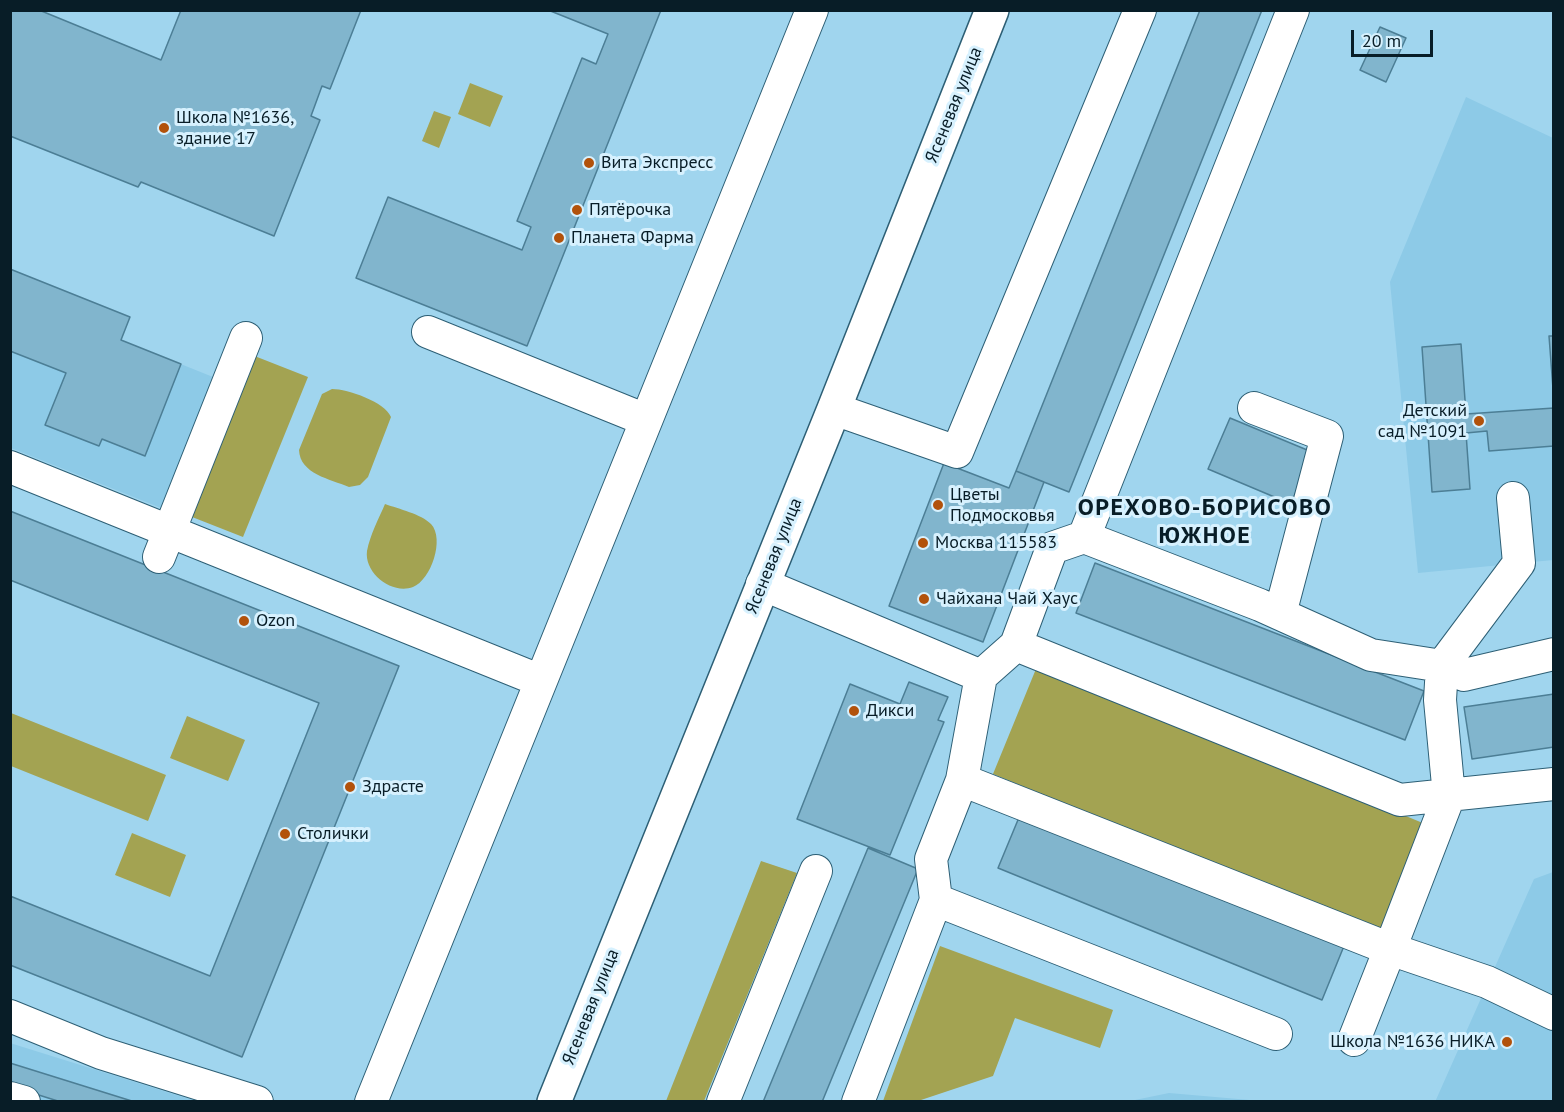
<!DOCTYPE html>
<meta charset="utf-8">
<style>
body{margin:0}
#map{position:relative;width:1564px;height:1112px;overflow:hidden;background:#a0d5ee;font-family:"PT Sans",sans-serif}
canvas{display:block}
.frame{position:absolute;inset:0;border:12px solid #081d27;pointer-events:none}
.scale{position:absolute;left:1351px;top:30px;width:82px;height:27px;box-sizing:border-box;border:3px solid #081d27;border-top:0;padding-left:8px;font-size:18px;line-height:21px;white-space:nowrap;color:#081d27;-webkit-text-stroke:4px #d7f1fe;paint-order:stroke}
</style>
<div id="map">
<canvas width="1564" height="1112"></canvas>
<div class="frame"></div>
<div class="scale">20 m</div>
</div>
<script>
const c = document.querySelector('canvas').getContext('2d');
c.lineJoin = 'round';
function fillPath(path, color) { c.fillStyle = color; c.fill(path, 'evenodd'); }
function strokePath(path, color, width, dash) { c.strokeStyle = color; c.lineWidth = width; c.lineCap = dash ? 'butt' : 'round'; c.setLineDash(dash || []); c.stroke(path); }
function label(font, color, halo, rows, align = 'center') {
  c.font = font + ' "PT Sans",sans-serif'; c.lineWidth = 6; c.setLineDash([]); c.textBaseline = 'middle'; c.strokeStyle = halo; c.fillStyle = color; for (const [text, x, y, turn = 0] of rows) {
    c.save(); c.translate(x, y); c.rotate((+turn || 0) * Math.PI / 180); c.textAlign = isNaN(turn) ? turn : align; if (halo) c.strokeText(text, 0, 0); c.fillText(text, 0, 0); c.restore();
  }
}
fillPath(new Path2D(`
 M 1466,97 L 1553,138 L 1553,560 L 1418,573 L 1390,282 Z
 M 10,270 L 130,317 L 121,340 L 213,377 L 161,508 L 11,448 Z
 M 1553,872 L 1553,1101 L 1435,1102 L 1534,879 Z
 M 10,1043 L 186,1098 L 198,1101 L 11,1101 Z
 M 1169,1093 L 1261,1101 L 1130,1101 Z`), '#8dcae7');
fillPath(new Path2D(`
 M 470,83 L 503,96 L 490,127 L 458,114 Z
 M 434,111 L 451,117 L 439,148 L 422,141 Z
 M 252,355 L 308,377 L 243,537 L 187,515 Z
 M 332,389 C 348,389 385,402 391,417 L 368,477 L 360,485 L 349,487 C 330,479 300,474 299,450 L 322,394 Z
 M 385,504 C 399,509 421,514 431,524 C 445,539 431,580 413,587 C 392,595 364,573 367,551 C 370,535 379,518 385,504 Z
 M 1038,664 L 1430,826 L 1384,936 L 993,774 Z
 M 11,713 L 166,775 L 148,821 L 11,766 Z
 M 187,716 L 245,740 L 228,781 L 170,758 Z
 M 132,833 L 186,855 L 170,897 L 115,875 Z
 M 761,861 L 797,873 L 704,1101 L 666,1101 Z
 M 940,946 L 1113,1010 L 1100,1048 L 1015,1018 L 993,1076 L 918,1101 L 883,1101 Z`), '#a3a352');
const building = new Path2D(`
 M 10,10 L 39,10 L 161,60 L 181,10 L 361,10 L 330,89 L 322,86 L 311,116 L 320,120 L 274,236 L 141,182 L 138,187 L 10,136 Z
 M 548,10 L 661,10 L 527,346 L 356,278 L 388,197 L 522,250 L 531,227 L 517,221 L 582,58 L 596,64 L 608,34 Z
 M 1200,10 L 1262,10 L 1069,492 L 1016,471 Z
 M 1380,27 L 1406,38 L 1386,82 L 1360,70 Z
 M 10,269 L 130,317 L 121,340 L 181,364 L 145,456 L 102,439 L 99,446 L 45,425 L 66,373 L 10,351 Z
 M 1549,336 L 1554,336 L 1554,402 Z
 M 1461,344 L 1466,414 L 1554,408 L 1554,446 L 1489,451 L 1487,431 L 1466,433 L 1470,489 L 1432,492 L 1422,347 Z
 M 1230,418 L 1312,452 L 1291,504 L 1208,469 Z
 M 944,463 L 1009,488 L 1016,471 L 1044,482 L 983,642 L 889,606 Z
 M 10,511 L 399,666 L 242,1057 L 10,965 L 10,896 L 210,976 L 319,703 L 10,580 Z
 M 1095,563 L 1424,691 L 1405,740 L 1076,613 Z
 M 909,682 L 948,697 L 938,720 L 944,722 L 890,855 L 797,819 L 850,684 L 900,704 Z
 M 1554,694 L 1554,747 L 1472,759 L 1464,707 Z
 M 1020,815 L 1344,946 L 1322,1000 L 998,868 Z
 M 868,848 L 918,869 L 822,1102 L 763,1102 Z
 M 10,1063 L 135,1102 L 61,1102 L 10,1086 Z`);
fillPath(building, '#81b5cd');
strokePath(building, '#4c7e95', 1.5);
const minor = new Path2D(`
 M 428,332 L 646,420
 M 1254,408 L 1327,436 L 1280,614
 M 834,409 L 957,452 L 1140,10
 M 10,467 L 541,681
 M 1513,498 L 1519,563 L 1442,666 L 1464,675 L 1554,654
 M 159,557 L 246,338
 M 762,584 L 981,676
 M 1016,645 L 1400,800 L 1554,784
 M 962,780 L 1390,949 L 1449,796 L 1440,700 L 1442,666 L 1371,655 L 1260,605 L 1084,537
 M 936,900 L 1276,1034
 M 10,1016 L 101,1053 L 257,1102
 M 1354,1040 L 1390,949 L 1487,982 L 1554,1014
 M 10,1098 L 24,1102
 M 371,1102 L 812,10
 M 723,1102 L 816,871
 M 858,1102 L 936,900 L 931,859 L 962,780 L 981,676 L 1016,645 L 1052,548 L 1084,537 L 1293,10`);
const major = new Path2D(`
 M 554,1102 L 834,409 L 992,10`);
strokePath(minor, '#2d5f75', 34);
strokePath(major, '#2d5f75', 36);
strokePath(minor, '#fff', 32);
strokePath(major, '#fff', 33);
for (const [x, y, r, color] of [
 [164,128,6,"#b2520b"],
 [589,163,6,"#b2520b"],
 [577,210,6,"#b2520b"],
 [559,238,6,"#b2520b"],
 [1479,421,6,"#b2520b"],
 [938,505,6,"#b2520b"],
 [923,543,6,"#b2520b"],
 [924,599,6,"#b2520b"],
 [244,621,6,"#b2520b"],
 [854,711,6,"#b2520b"],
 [350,787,6,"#b2520b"],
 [285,834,6,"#b2520b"],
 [1507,1042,6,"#b2520b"]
]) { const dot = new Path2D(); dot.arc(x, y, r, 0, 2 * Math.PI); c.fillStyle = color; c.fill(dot); strokePath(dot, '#d7f1fe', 2); }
label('18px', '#081d27', '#d7f1fe', [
 ["Ясеневая улица",954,105,-68],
 ["Ясеневая улица",774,556,-68],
 ["Ясеневая улица",591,1007,-68]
]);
label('18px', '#081d27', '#d7f1fe', [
 ["Школа №1636,",176,118],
 ["здание 17",176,139],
 ["Вита Экспресс",601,163],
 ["Пятёрочка",589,210],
 ["Планета Фарма",571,238],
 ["Детский",1467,411,"right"],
 ["сад №1091",1467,432,"right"],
 ["Цветы",950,495],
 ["Подмосковья",950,516],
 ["Москва 115583",935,543],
 ["Чайхана Чай Хаус",936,599],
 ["Ozon",256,621],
 ["Дикси",866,711],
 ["Здрасте",362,787],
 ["Столички",297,834],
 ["Школа №1636 НИКА",1495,1042,"right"]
], 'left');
c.letterSpacing = '1.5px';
label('bold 24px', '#081d27', '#d7f1fe', [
 ["ОРЕХОВО-БОРИСОВО",1205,508],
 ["ЮЖНОЕ",1205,536]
]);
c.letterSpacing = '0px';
</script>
